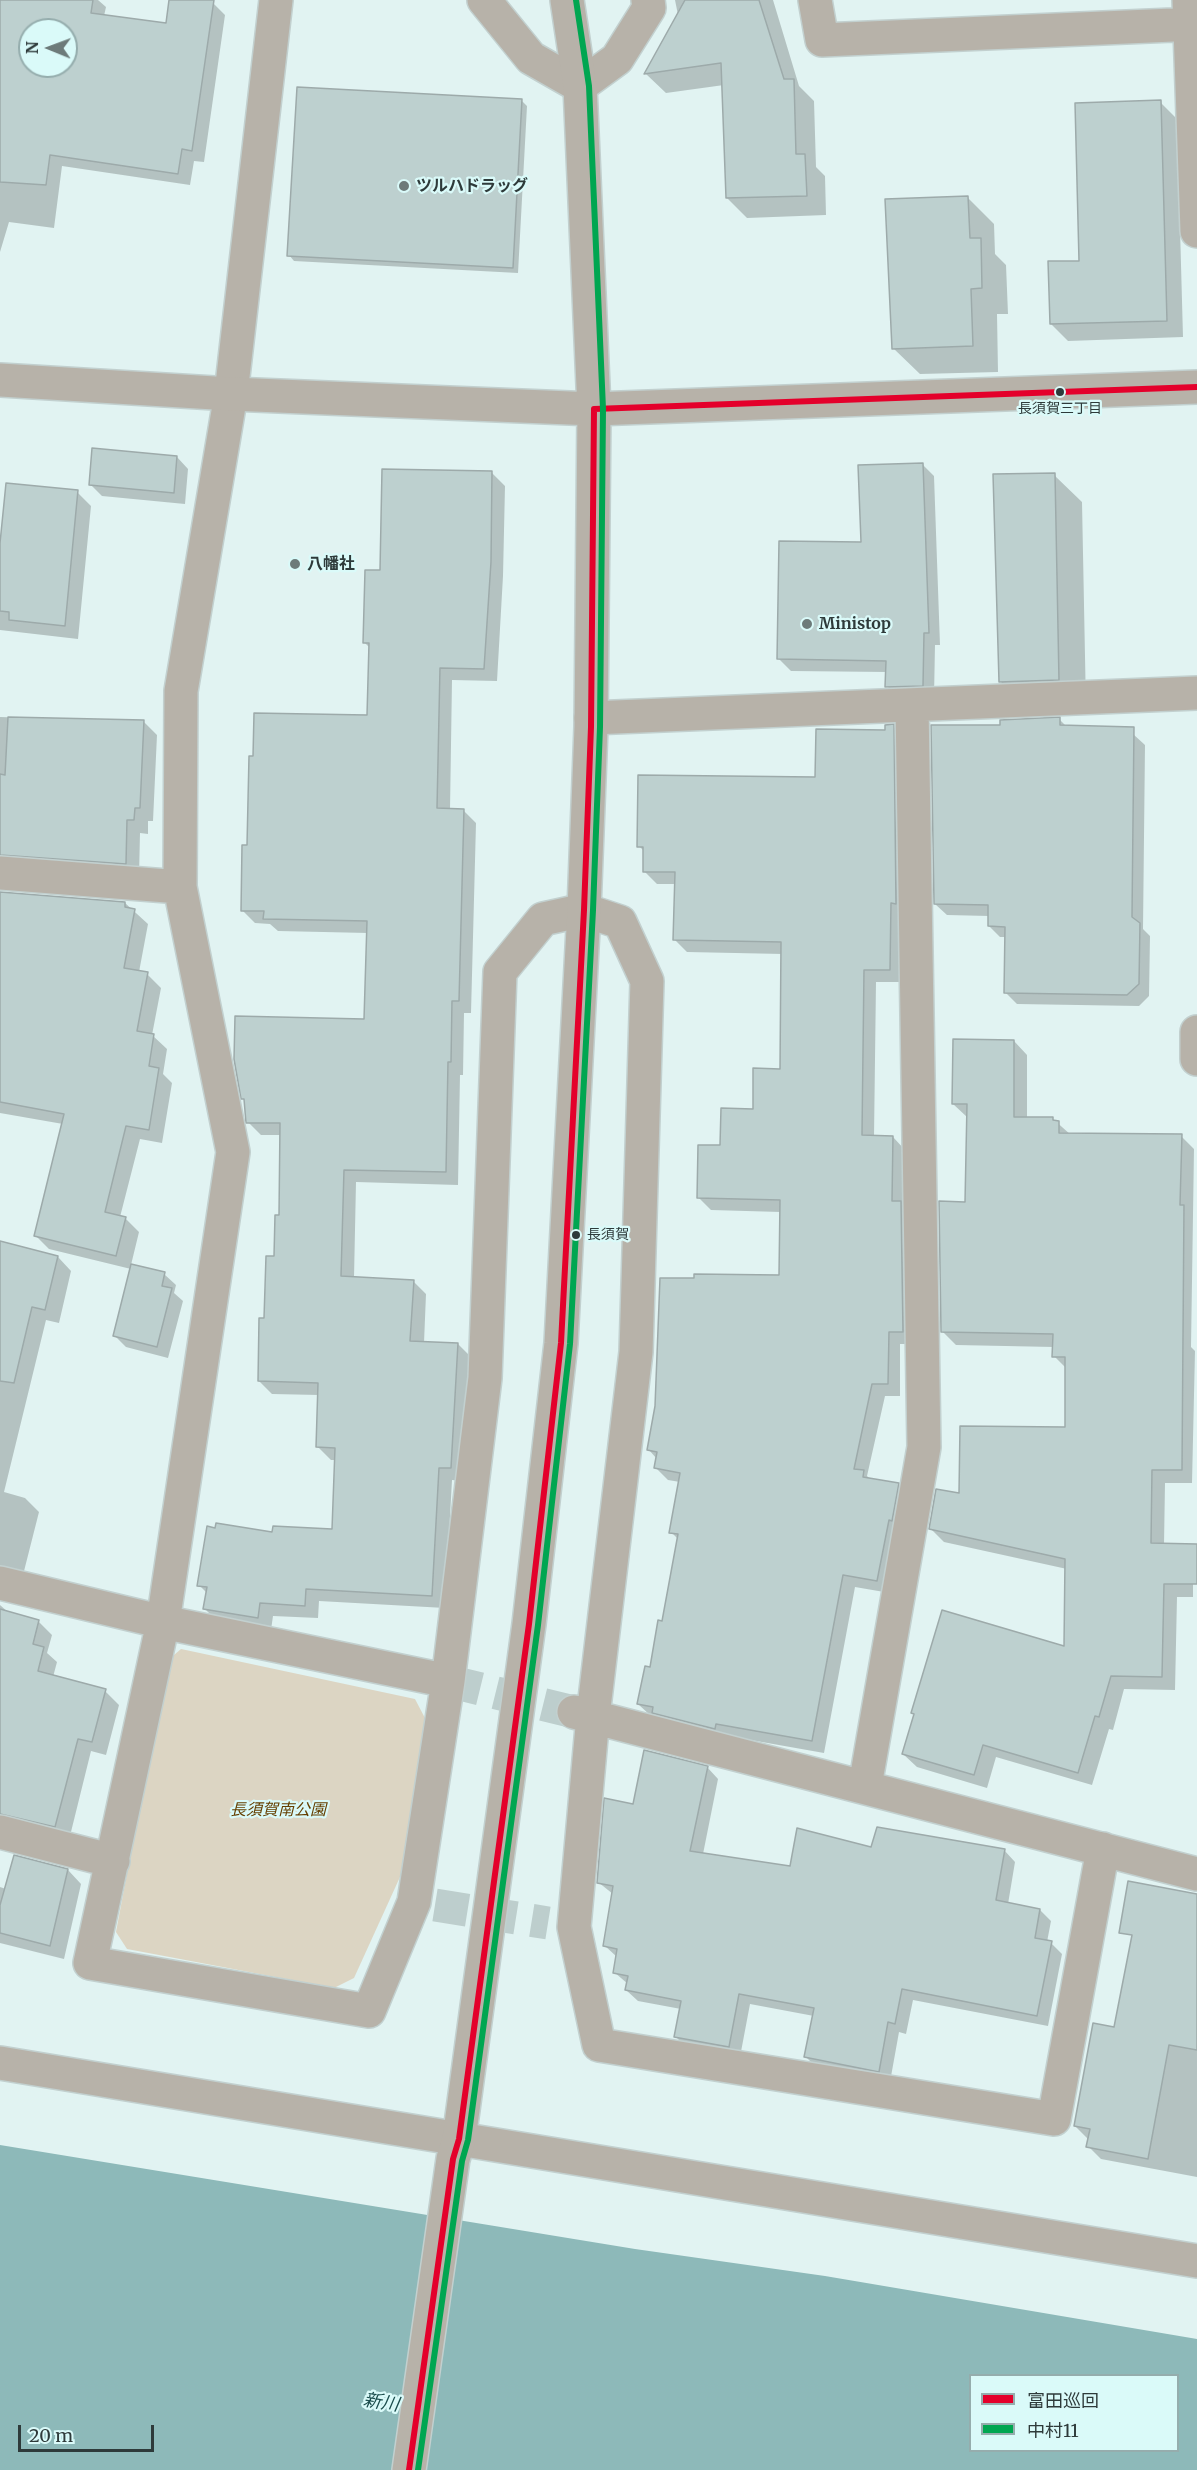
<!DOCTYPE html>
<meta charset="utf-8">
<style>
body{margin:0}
#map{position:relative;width:1197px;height:2470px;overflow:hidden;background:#e1f3f2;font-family:Merriweather,"Noto Sans JP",serif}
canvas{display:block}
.legend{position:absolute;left:969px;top:2374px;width:210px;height:78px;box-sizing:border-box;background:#dafaf9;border:2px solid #95adad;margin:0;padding:8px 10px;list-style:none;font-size:18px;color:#2e3a3a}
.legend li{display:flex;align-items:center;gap:12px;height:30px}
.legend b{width:30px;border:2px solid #95adad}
.north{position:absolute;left:18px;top:18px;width:60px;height:60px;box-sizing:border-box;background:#dafaf9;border:2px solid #95adad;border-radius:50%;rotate:271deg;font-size:16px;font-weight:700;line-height:24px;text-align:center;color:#2e3a3a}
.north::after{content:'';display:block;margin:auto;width:21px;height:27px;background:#6d7b7a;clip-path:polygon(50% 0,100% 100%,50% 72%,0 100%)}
.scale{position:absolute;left:18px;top:2425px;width:136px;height:27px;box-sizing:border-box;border:3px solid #2e3a3a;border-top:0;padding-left:8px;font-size:18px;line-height:21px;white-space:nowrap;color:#2e3a3a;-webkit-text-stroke:4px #dafaf9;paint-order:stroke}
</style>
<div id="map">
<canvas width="1197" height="2470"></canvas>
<ul class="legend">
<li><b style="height:8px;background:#e4002b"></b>富田巡回</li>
<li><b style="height:8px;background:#00a651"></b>中村11</li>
</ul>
<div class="north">N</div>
<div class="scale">20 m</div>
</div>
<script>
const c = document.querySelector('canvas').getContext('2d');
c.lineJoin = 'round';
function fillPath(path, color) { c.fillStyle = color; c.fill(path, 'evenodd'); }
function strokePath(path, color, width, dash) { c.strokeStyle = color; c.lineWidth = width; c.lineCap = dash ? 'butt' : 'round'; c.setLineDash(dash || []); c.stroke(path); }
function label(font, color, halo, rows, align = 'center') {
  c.font = font + ' Merriweather,"Noto Sans JP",serif'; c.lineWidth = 4.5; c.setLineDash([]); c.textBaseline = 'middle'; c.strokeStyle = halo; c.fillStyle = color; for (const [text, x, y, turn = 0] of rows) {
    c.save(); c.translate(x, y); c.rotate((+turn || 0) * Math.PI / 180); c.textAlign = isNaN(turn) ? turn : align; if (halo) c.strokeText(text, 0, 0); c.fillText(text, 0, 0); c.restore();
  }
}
fillPath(new Path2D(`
 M 181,1649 L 415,1699 L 427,1722 L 410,1855 L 354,1978 L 334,1988 L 127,1949 L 116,1932 L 167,1661 Z`), '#dcd5c3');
fillPath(new Path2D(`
 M 0,2145 L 635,2249 L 825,2276 L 1197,2339 L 1197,2470 L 0,2470 ZM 970,2376 L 1178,2376 L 1178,2450 L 970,2450 Z`), '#8db9b9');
fillPath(new Path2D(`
 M 0,0 L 98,0 L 106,7 L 104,16 L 167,25 L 170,0 L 213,3 L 225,15 L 204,162 L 194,161 L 190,185 L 62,166 L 54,228 L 9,222 L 0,252 ZM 30,30 L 66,30 L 66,66 L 30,66 Z
 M 675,0 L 773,0 L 799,86 L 814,101 L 816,167 L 825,176 L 826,215 L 747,218 L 727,198 L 724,85 L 666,93 L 646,74 L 678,15 Z
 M 521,100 L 527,106 L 518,273 L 294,261 L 289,255 Z
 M 1160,102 L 1177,119 L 1183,337 L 1068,341 L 1051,324 Z
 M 968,198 L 994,224 L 995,254 L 1006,265 L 1008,314 L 997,314 L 998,372 L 920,374 L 893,348 Z
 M 177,457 L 188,469 L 185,504 L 102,496 L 90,484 Z
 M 922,464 L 934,476 L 940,645 L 935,645 L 934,697 L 899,698 L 887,686 L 887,672 L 791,671 L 779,659 Z
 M 492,473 L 505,486 L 503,576 L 497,681 L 452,680 L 450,810 L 463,810 L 476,823 L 471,1013 L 464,1013 L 463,1075 L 460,1075 L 458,1185 L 356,1182 L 354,1278 L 413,1281 L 426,1294 L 424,1343 L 458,1344 L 471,1357 L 464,1481 L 452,1480 L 445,1608 L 319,1601 L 318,1618 L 273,1616 L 271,1630 L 218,1622 L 205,1609 L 208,1594 L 199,1585 L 274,1533 L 333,1530 L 336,1460 L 331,1460 L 318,1447 L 319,1395 L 272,1394 L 259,1381 L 280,1216 L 282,1135 L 261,1135 L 248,1122 L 245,1100 L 243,1098 L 366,1020 L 368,933 L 278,931 L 270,924 L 255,923 L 242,910 L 248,846 L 369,716 L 370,648 L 365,643 L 382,572 Z
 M 1054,475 L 1082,502 L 1086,707 L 1028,709 L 1001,682 Z
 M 77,492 L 91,506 L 78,639 L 0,630 L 0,554 Z
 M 0,717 L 143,721 L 157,735 L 153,821 L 148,821 L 148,834 L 140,833 L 139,877 L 0,859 Z
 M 1059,719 L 1067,727 L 1133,734 L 1145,745 L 1143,929 L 1150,936 L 1149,996 L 1139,1006 L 1017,1004 L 1005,992 L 1006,937 L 1000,937 L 989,926 L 989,916 L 947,915 L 935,904 L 1002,727 Z
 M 893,726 L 905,738 L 902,982 L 876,982 L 874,1137 L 893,1137 L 905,1150 L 915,1344 L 900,1344 L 900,1396 L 885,1396 L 867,1476 L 871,1480 L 898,1484 L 911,1497 L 890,1593 L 855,1587 L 824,1753 L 728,1736 L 651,1716 L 638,1704 L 651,1669 L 663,1623 L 679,1540 L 671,1532 L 680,1482 L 668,1480 L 656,1468 L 657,1459 L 649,1450 L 780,1276 L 781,1212 L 711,1210 L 699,1198 L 721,1147 L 754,1110 L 781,1070 L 783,954 L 687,952 L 675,940 L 676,884 L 657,884 L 644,871 L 645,852 L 639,846 L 817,778 Z
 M 0,892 L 125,903 L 148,924 L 139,972 L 147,974 L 161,988 L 152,1035 L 167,1049 L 163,1074 L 172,1083 L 162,1143 L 140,1139 L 120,1217 L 125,1218 L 139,1232 L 131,1265 L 164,1274 L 176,1285 L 174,1293 L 183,1301 L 168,1358 L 126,1347 L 115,1336 L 131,1269 L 49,1249 L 35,1235 L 63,1124 L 0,1113 Z
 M 1014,1041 L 1027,1055 L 1027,1118 L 1053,1119 L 1071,1135 L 1181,1136 L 1194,1149 L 1191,1347 L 1195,1351 L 1192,1483 L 1165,1483 L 1164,1545 L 1193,1558 L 1193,1597 L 1177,1597 L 1175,1690 L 1124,1689 L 1113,1730 L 1109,1729 L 1092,1785 L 996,1757 L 987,1788 L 917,1767 L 903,1754 L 1065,1648 L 1067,1569 L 944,1542 L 930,1528 L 960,1495 L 1066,1429 L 1067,1369 L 1054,1356 L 1054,1347 L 956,1345 L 942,1331 L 967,1203 L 967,1117 L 953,1104 Z
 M 0,1243 L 58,1257 L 71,1271 L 59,1323 L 46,1320 L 4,1492 L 25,1498 L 39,1512 L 22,1579 L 0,1584 Z
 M 0,1605 L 9,1613 L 38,1621 L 52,1635 L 47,1653 L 57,1662 L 53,1677 L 105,1691 L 119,1705 L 106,1755 L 91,1751 L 69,1840 L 0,1823 Z
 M 707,1767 L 718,1779 L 703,1854 L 791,1868 L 872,1848 L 1004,1850 L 1015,1862 L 1008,1904 L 1040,1910 L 1051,1921 L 1047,1942 L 1051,1943 L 1062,1954 L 1048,2026 L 913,2000 L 906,2034 L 899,2032 L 890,2082 L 817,2068 L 806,2057 L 814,2016 L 750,2004 L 740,2057 L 687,2048 L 676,2037 L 681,2009 L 638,2001 L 626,1990 L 628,1984 L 614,1972 L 617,1957 L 604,1945 L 613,1894 L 598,1882 L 634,1806 Z
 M 68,1870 L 81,1884 L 64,1959 L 0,1943 L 0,1887 L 6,1889 Z
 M 1197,1935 L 1197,2177 L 1101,2159 L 1088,2146 L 1088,2139 L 1075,2126 L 1115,2029 Z`), '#0003');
const building = new Path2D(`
 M 0,0 L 93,0 L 91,13 L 166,23 L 169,0 L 214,0 L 192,151 L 182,149 L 178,174 L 50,155 L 46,185 L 0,182 ZM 30,30 L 66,30 L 66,66 L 30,66 Z
 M 685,0 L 759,0 L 784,79 L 794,79 L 796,154 L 805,154 L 807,196 L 726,198 L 721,63 L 644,74 Z
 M 297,87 L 522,99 L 513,268 L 287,256 Z
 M 1161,100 L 1167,321 L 1050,324 L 1048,261 L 1079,261 L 1075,103 Z
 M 968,196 L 970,238 L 981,238 L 982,288 L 971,289 L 973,346 L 892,349 L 885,199 Z
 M 92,448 L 177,456 L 174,493 L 89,485 Z
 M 923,463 L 929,633 L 924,633 L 923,686 L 885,687 L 886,661 L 777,659 L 779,541 L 861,542 L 858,465 Z
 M 382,469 L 492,471 L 491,562 L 484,669 L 440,668 L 437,808 L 464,809 L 459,1001 L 452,1001 L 451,1062 L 448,1062 L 446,1172 L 344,1170 L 341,1276 L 414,1280 L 410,1341 L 458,1343 L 451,1468 L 439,1468 L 432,1596 L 306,1589 L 305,1606 L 260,1603 L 258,1618 L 203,1609 L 207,1587 L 197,1586 L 207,1526 L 215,1528 L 216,1523 L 272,1532 L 273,1526 L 332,1529 L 335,1448 L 316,1447 L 318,1383 L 258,1381 L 259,1318 L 264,1318 L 266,1256 L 274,1256 L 275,1215 L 279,1215 L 280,1123 L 246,1123 L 244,1099 L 241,1099 L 234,1059 L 235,1016 L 364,1019 L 367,921 L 263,919 L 264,911 L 241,911 L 242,845 L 247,845 L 249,756 L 253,756 L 254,713 L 367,715 L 369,643 L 363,643 L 365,570 L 380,570 Z
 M 1055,473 L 1059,680 L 999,682 L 993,474 Z
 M 6,483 L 78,490 L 65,626 L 9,620 L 9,612 L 0,611 L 0,543 Z
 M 8,717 L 144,720 L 140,808 L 135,808 L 134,820 L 127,820 L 126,864 L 0,855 L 0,774 L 5,775 Z
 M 1060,717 L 1060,725 L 1134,727 L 1132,917 L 1140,923 L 1139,984 L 1127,995 L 1004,993 L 1005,927 L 988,926 L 988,905 L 934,904 L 931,725 L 1000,725 L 1000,720 Z
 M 894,724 L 896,904 L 891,903 L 890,970 L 864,970 L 862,1135 L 893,1136 L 892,1201 L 901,1201 L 903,1332 L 889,1332 L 888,1384 L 872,1384 L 854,1469 L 864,1470 L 863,1477 L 899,1483 L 892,1521 L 889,1520 L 877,1581 L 843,1575 L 812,1741 L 716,1724 L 715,1729 L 652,1713 L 653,1707 L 637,1704 L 645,1666 L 650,1667 L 658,1620 L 662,1621 L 678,1534 L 669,1533 L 680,1473 L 654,1468 L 657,1452 L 647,1450 L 655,1406 L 660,1278 L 694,1278 L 694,1274 L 779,1275 L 780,1200 L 697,1198 L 698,1145 L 720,1145 L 721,1108 L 753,1109 L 753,1068 L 780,1069 L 781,942 L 673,940 L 675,872 L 643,872 L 643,847 L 637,847 L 638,775 L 815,777 L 816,729 L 885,730 L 885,725 Z
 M 0,892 L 125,902 L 125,907 L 135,909 L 124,968 L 148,972 L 137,1031 L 154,1034 L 149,1066 L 159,1068 L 149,1130 L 126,1126 L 105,1212 L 126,1217 L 116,1256 L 34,1236 L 64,1114 L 0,1102 Z
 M 953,1039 L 1014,1040 L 1014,1117 L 1053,1117 L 1053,1120 L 1059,1121 L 1059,1133 L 1182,1134 L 1180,1205 L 1184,1205 L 1182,1470 L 1152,1470 L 1151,1543 L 1197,1544 L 1197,1584 L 1164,1584 L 1162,1677 L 1111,1676 L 1099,1717 L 1095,1716 L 1078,1773 L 983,1745 L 974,1775 L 902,1754 L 914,1714 L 911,1713 L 942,1610 L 1064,1646 L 1065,1559 L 929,1529 L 936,1489 L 959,1493 L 960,1426 L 1065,1427 L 1065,1357 L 1052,1357 L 1053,1334 L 941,1332 L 939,1201 L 965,1202 L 967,1104 L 952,1104 Z
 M 0,1241 L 58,1256 L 45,1310 L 32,1307 L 14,1383 L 0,1381 Z
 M 131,1264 L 165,1272 L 162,1286 L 172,1288 L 157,1347 L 113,1336 Z
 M 0,1609 L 39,1620 L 33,1644 L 44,1647 L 38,1671 L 106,1689 L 92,1742 L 78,1739 L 55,1827 L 0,1814 Z
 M 644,1750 L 708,1766 L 690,1851 L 790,1866 L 797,1828 L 871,1847 L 877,1827 L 1005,1849 L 996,1900 L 1040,1909 L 1035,1938 L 1052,1941 L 1037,2016 L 902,1989 L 895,2024 L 888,2022 L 879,2072 L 804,2057 L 814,2008 L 739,1994 L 729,2047 L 674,2037 L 681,2001 L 625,1990 L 628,1976 L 613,1973 L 617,1949 L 603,1946 L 613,1886 L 597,1883 L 604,1798 L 633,1804 Z
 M 14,1855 L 68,1869 L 50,1946 L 0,1933 L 0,1905 Z
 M 1128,1881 L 1197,1894 L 1197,2050 L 1169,2045 L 1148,2159 L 1086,2147 L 1090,2129 L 1074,2126 L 1093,2023 L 1114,2027 L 1132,1935 L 1119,1933 Z`);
fillPath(building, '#bdd0cf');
strokePath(building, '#9daaaa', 1.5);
strokePath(new Path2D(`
 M 448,1681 L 574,1712
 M 435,1905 L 548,1923`), '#bdcecd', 33, [33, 16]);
const minor = new Path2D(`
 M 276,0 L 231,394 L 181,691 L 180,887 L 233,1152 L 163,1622 L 90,1963 L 369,2011 L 414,1902 L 448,1681 L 485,1378 L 500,972 L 543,919 L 584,910 L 620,922 L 647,981 L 636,1352 L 593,1716 L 574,1927 L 599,2045 L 1054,2119 L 1103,1849
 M 484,0 L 531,58 L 580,86 L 617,59 L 649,8 L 648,0
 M 815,0 L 822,40 L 1197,24
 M 1189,0 L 1197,231
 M 591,718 L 1197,693
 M 0,873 L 180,887
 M 1197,1032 L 1197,1059
 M 0,1583 L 163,1622 L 448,1681
 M 574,1712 L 1197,1874
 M 865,1786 L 924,1447 L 912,705
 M 0,1832 L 113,1861
 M 0,2063 L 1197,2261`);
const tertiary = new Path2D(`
 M 0,380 L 231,394 L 594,409 L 1197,387
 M 409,2470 L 453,2159 L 459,2139 L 529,1624 L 561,1343 L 584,910 L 591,727 L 594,409 L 580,86 L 567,0`);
strokePath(minor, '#c2d0cf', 36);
strokePath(tertiary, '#c2d0cf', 36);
strokePath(minor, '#b7b2a9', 33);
strokePath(tertiary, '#b7b2a9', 33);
strokePath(new Path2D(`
 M 594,409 L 1197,387
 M 409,2470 L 453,2159 L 459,2139 L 529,1624 L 561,1343 L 584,910 L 591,727 L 594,409`), '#e4002b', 6);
strokePath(new Path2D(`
 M 418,2470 L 462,2161 L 468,2140 L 538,1625 L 570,1344 L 593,910 L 600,727 L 603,409 L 589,86 L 576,0`), '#00a651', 6);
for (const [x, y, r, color] of [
 [404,186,6,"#6d7b7a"],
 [1060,392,5,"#2e3a3a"],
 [295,564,6,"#6d7b7a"],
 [807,624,6,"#6d7b7a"],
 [576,1235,5,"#2e3a3a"]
]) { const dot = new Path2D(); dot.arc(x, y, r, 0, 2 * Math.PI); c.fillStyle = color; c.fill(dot); strokePath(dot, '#dafaf9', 2); }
label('14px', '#2e3a3a', '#dafaf9', [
 ["長須賀三丁目",1060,409],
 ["長須賀",587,1235,"left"]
]);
label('bold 16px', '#2e3a3a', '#dafaf9', [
 ["ツルハドラッグ",416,186],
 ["八幡社",307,564],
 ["Ministop",819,624]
], 'left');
label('italic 16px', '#653f00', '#dafaf9', [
 ["長須賀南公園",278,1810]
]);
label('italic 18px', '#1b4d4d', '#dafaf9', [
 ["新川",381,2403,9]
]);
</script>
